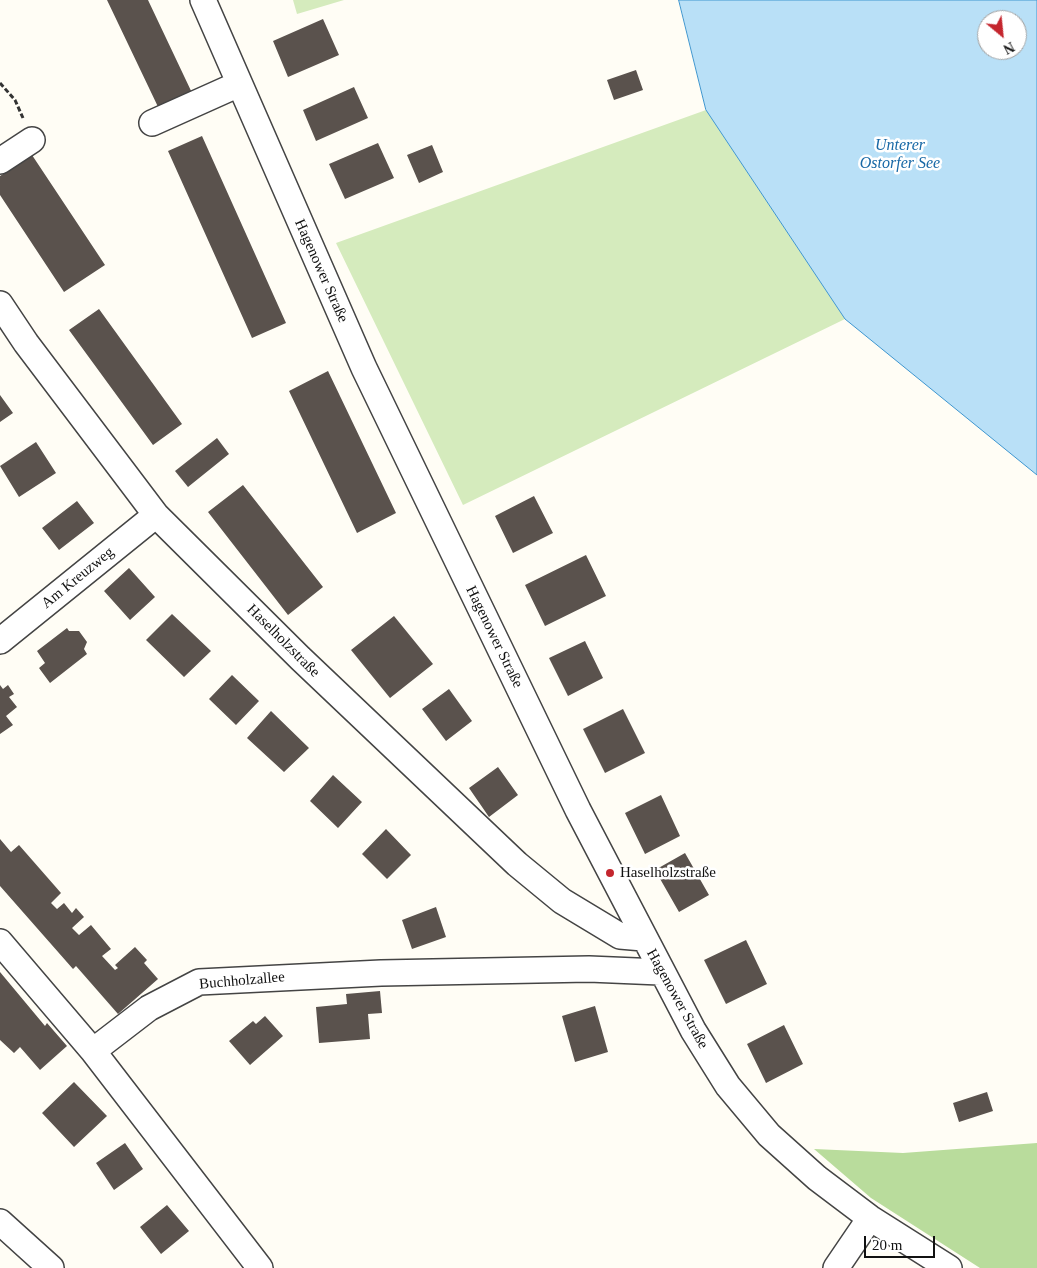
<!DOCTYPE html>
<meta charset="utf-8">
<style>
body{margin:0}
#map{position:relative;width:1037px;height:1268px;overflow:hidden;background:#fffdf5;font-family:"Times New Roman",serif}
canvas{display:block}
.north{position:absolute;left:977px;top:10px;width:50px;height:50px;box-sizing:border-box;background:#fff;border:1px solid #a0a0a0;border-radius:50%;rotate:152deg;font-size:14px;font-weight:700;line-height:20px;text-align:center;color:#111}
.north::after{content:'';display:block;margin:auto;width:18px;height:22px;background:#c4262e;clip-path:polygon(50% 0,100% 100%,50% 72%,0 100%)}
.scale{position:absolute;left:864px;top:1236px;width:71px;height:22px;box-sizing:border-box;border:2px solid #111;border-top:0;padding-left:6px;font-size:15px;line-height:18px;white-space:nowrap;color:#111;-webkit-text-stroke:4px #fff;paint-order:stroke}
</style>
<div id="map">
<canvas width="1037" height="1268"></canvas>
<div class="north">N</div>
<div class="scale">20 m</div>
</div>
<script>
const c = document.querySelector('canvas').getContext('2d');
c.lineJoin = 'round';
function fillPath(path, color) { c.fillStyle = color; c.fill(path, 'evenodd'); }
function strokePath(path, color, width, dash) { c.strokeStyle = color; c.lineWidth = width; c.lineCap = dash ? 'butt' : 'round'; c.setLineDash(dash || []); c.stroke(path); }
function label(font, color, halo, rows, align = 'center') {
  c.font = font + ' "Times New Roman",serif'; c.lineWidth = 5; c.setLineDash([]); c.textBaseline = 'middle'; c.strokeStyle = halo; c.fillStyle = color; for (const [text, x, y, turn = 0] of rows) {
    c.save(); c.translate(x, y); c.rotate((+turn || 0) * Math.PI / 180); c.textAlign = isNaN(turn) ? turn : align; if (halo) c.strokeText(text, 0, 0); c.fillText(text, 0, 0); c.restore();
  }
}
fillPath(new Path2D(`
 M 293,0 L 344,0 L 297,14 Z
 M 706,110 L 845,319 L 463,505 L 336,243 Z`), '#d5ebbd');
fillPath(new Path2D(`
 M 1037,1143 L 1037,1268 L 980,1268 L 871,1198 L 814,1149 L 903,1153 Z`), '#b9dc9c');
const water = new Path2D(`
 M 679,0 L 1037,0 L 1037,475 L 845,319 L 706,110 ZM 987,20 L 1017,20 L 1017,50 L 987,50 Z`);
fillPath(water, '#b9e0f7');
strokePath(water, '#3f96cf', 1);
fillPath(new Path2D(`
 M 107,0 L 148,0 L 193,95 L 160,111 Z
 M 323,19 L 339,55 L 288,77 L 273,41 Z
 M 636,70 L 643,90 L 614,100 L 607,80 Z
 M 354,87 L 368,118 L 316,141 L 303,110 Z
 M 202,136 L 286,323 L 252,338 L 168,151 Z
 M 378,143 L 394,178 L 345,199 L 329,164 Z
 M 432,145 L 443,172 L 419,183 L 407,155 Z
 M 32,155 L 105,265 L 64,292 L 0,195 L 0,176 Z
 M 99,309 L 182,424 L 153,445 L 69,330 Z
 M 328,371 L 396,513 L 357,533 L 289,391 Z
 M 0,395 L 13,413 L 0,422 Z
 M 217,438 L 229,454 L 188,487 L 175,471 Z
 M 36,442 L 56,473 L 19,497 L 0,466 Z
 M 243,485 L 323,587 L 288,615 L 208,512 Z
 M 534,496 L 553,533 L 513,553 L 495,516 Z
 M 77,501 L 94,523 L 59,550 L 42,528 Z
 M 586,555 L 606,596 L 545,626 L 525,585 Z
 M 129,568 L 155,597 L 130,620 L 104,591 Z
 M 172,614 L 211,651 L 184,677 L 146,640 Z
 M 394,616 L 433,664 L 390,698 L 351,650 Z
 M 67,628 L 69,631 L 79,631 L 87,642 L 84,649 L 87,654 L 50,683 L 39,668 L 45,663 L 37,651 Z
 M 585,641 L 603,678 L 568,696 L 549,658 Z
 M 232,675 L 259,701 L 236,725 L 209,699 Z
 M 0,685 L 3,689 L 8,685 L 14,694 L 9,697 L 17,707 L 6,716 L 13,725 L 0,734 Z
 M 449,689 L 472,721 L 446,741 L 422,709 Z
 M 623,709 L 645,753 L 605,773 L 583,729 Z
 M 271,711 L 309,748 L 284,772 L 247,738 Z
 M 498,767 L 518,795 L 489,817 L 469,788 Z
 M 333,775 L 362,802 L 338,828 L 310,801 Z
 M 661,795 L 680,836 L 645,854 L 625,813 Z
 M 386,829 L 411,855 L 387,879 L 362,854 Z
 M 0,839 L 11,852 L 19,845 L 61,893 L 51,903 L 57,909 L 64,903 L 72,913 L 76,908 L 84,917 L 72,928 L 79,935 L 91,925 L 111,949 L 102,956 L 115,970 L 118,968 L 115,965 L 135,947 L 147,960 L 144,963 L 158,979 L 118,1014 L 76,966 L 73,969 L 0,886 Z
 M 685,853 L 709,895 L 679,912 L 655,870 Z
 M 436,907 L 446,937 L 412,949 L 402,920 Z
 M 746,940 L 767,984 L 726,1004 L 704,960 Z
 M 0,972 L 45,1026 L 47,1023 L 67,1046 L 40,1070 L 20,1047 L 14,1053 L 0,1040 Z
 M 380,991 L 382,1013 L 368,1014 L 370,1039 L 319,1043 L 316,1007 L 347,1004 L 346,994 Z
 M 595,1006 L 608,1052 L 575,1062 L 562,1016 Z
 M 265,1016 L 283,1036 L 250,1065 L 229,1041 L 253,1021 L 256,1024 Z
 M 784,1025 L 803,1064 L 766,1083 L 747,1044 Z
 M 74,1082 L 107,1116 L 74,1147 L 42,1113 Z
 M 987,1092 L 993,1111 L 959,1122 L 953,1103 Z
 M 125,1143 L 143,1169 L 114,1190 L 96,1163 Z
 M 167,1205 L 189,1231 L 161,1254 L 140,1227 Z`), '#5a524d');
const minor = new Path2D(`
 M 203,0 L 364,368 L 578,810 L 693,1030 L 728,1086 L 769,1135 L 817,1178 L 870,1218 L 949,1268
 M 152,123 L 239,84
 M 0,161 L 32,140
 M 0,304 L 26,343 L 156,515 L 300,658 L 517,864 L 562,901 L 620,936 L 643,938
 M 0,641 L 156,515
 M 0,942 L 93,1051 L 260,1268
 M 93,1051 L 149,1008 L 199,982 L 381,973 L 589,969 L 660,972
 M 0,1222 L 51,1268
 M 836,1268 L 870,1218`);
strokePath(minor, '#444', 28);
strokePath(new Path2D(`
 M 0,83 L 15,100 L 23,118`), '#333', 3, [5, 2.5]);
strokePath(minor, '#fff', 25);
for (const [x, y, r, color] of [
 [610,873,5,"#c4262e"]
]) { const dot = new Path2D(); dot.arc(x, y, r, 0, 2 * Math.PI); c.fillStyle = color; c.fill(dot); strokePath(dot, '#fff', 2); }
label('15px', '#111', '#fff', [
 ["Hagenower Straße",321,271,66],
 ["Am Kreuzweg",78,578,-39],
 ["Hagenower Straße",494,637,64],
 ["Haselholzstraße",283,641,45],
 ["Buchholzallee",242,981,-5],
 ["Hagenower Straße",677,999,61]
]);
label('15px', '#111', '#fff', [
 ["Haselholzstraße",620,873]
], 'left');
label('italic 16px', '#1768a6', '#fff', [
 ["Unterer",900,146],
 ["Ostorfer See",900,164]
]);
</script>
